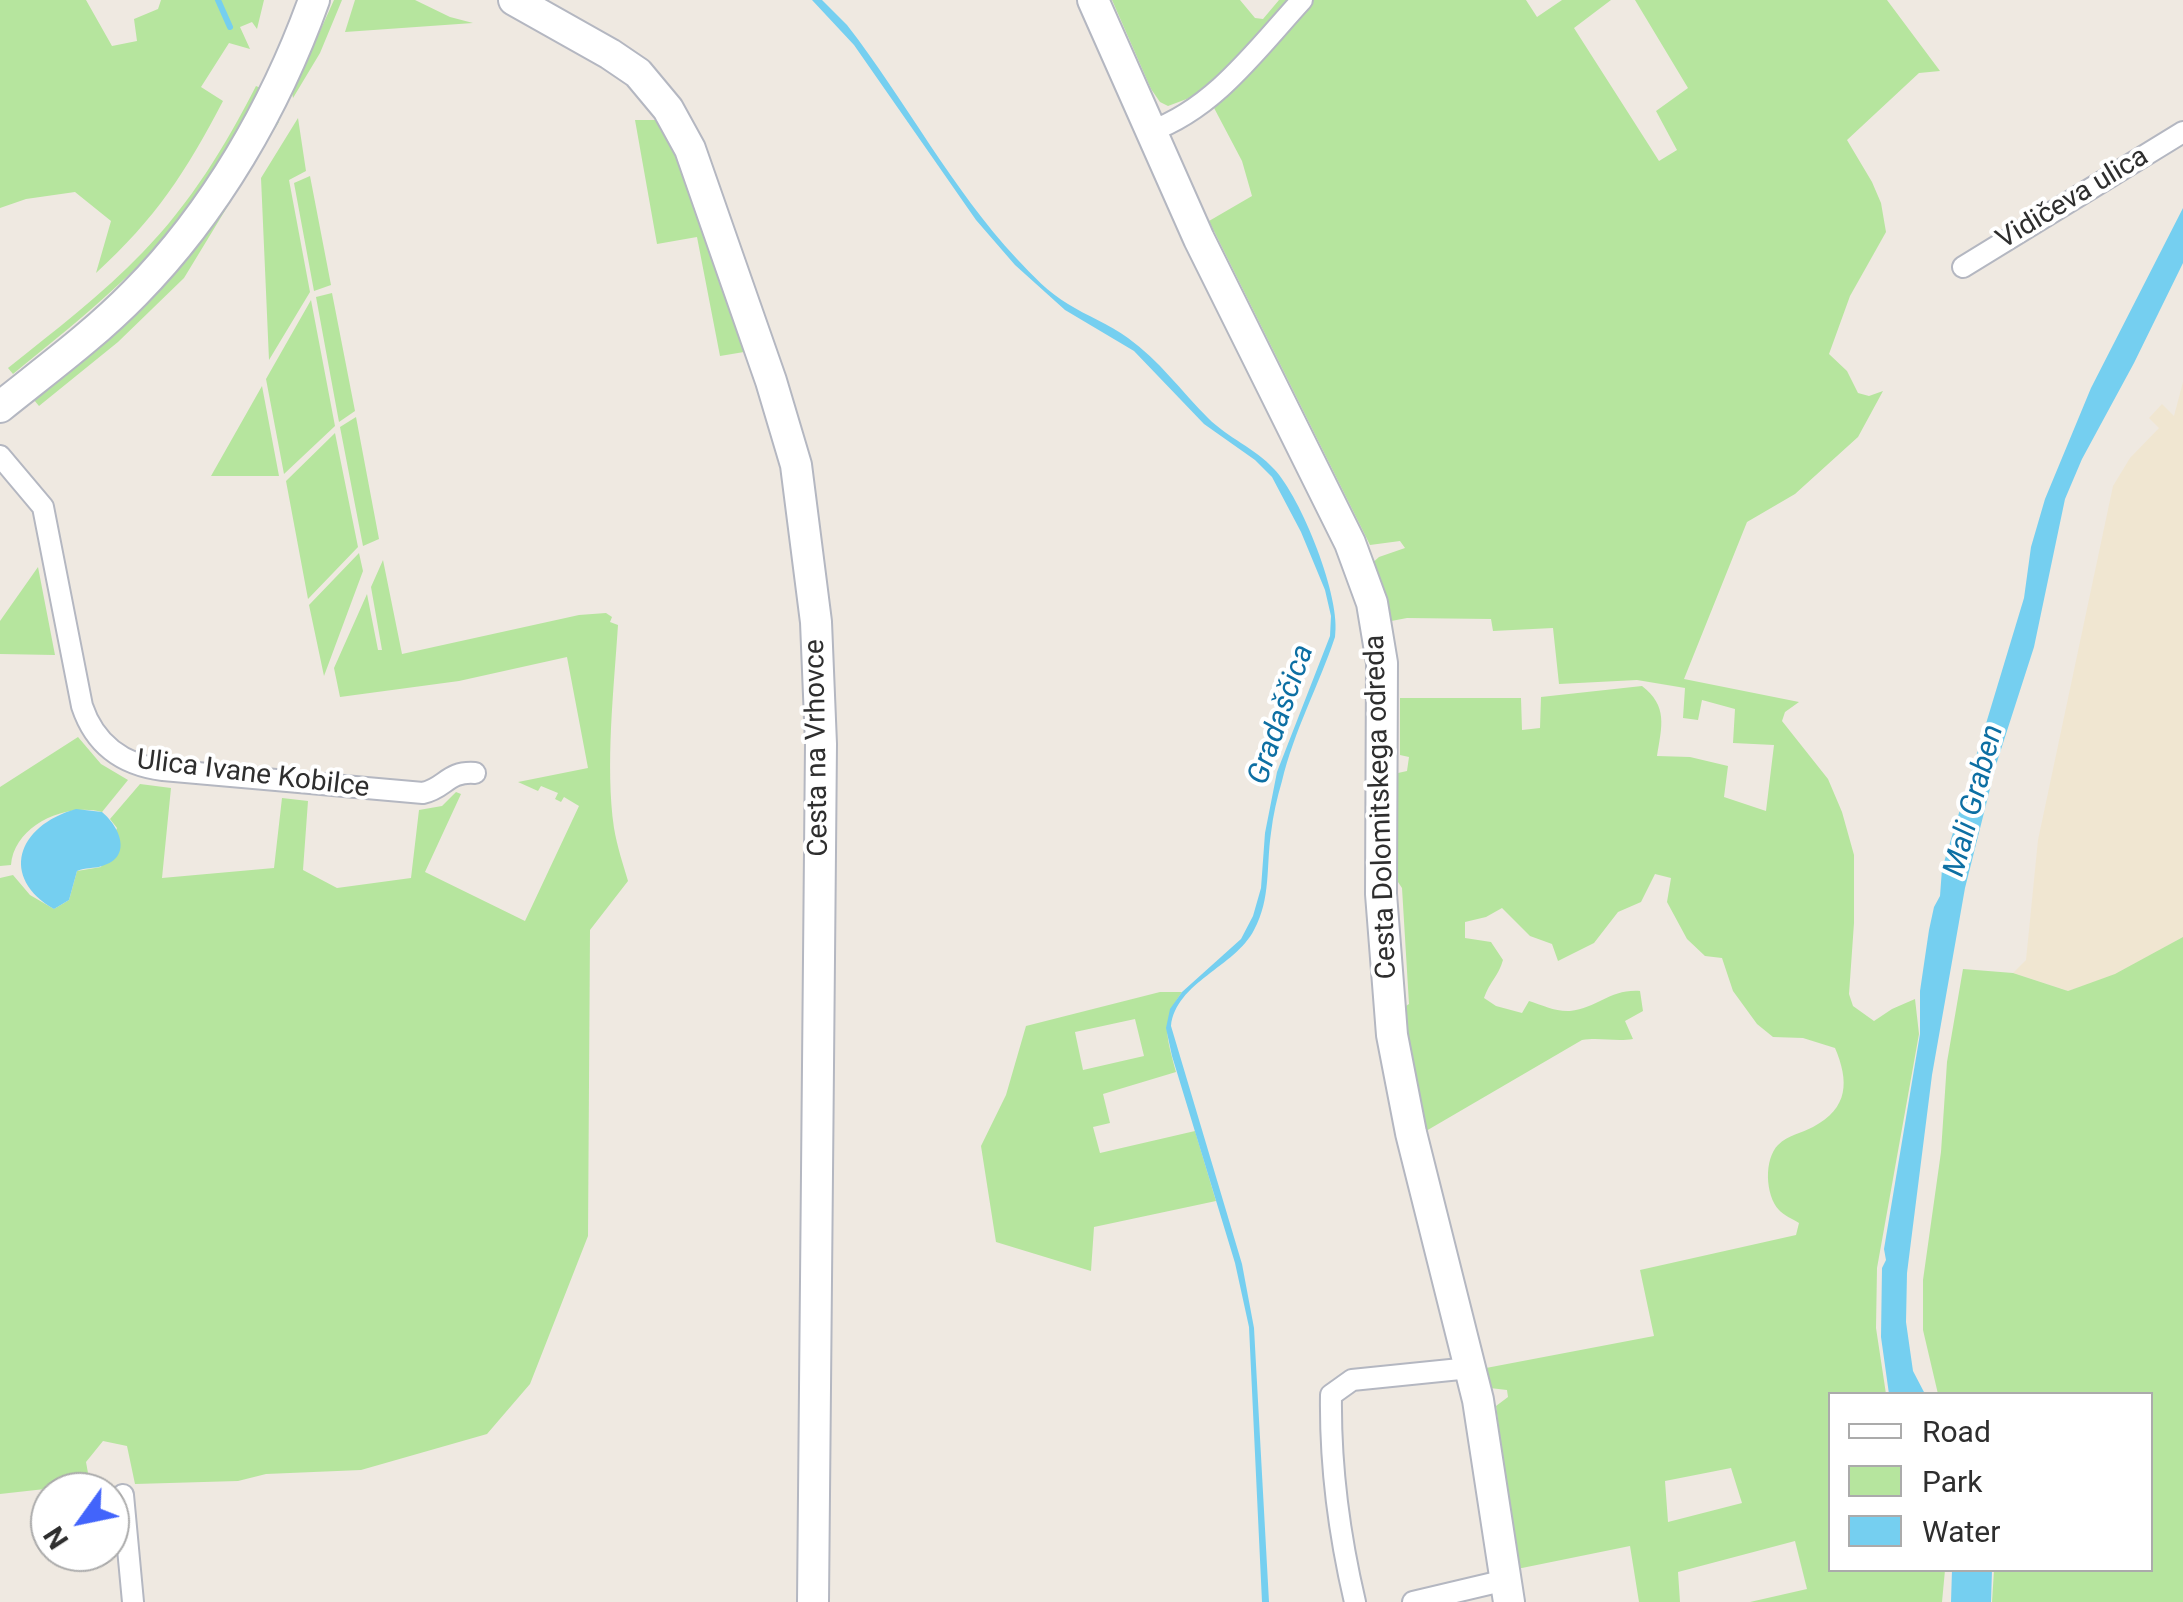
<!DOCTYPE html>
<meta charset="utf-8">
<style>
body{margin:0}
#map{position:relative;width:2183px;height:1602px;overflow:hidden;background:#efe9e1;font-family:Roboto,sans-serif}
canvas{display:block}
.legend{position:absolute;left:1828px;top:1392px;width:325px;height:180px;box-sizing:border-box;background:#fff;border:2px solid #ababab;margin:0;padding:12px 18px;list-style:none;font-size:30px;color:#2e2e2e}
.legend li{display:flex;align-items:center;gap:20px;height:50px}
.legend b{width:50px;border:2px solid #ababab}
.north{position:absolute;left:30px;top:1472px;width:100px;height:100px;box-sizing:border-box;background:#fff;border:2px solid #ababab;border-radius:50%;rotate:237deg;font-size:28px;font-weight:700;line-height:40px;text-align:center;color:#2e2e2e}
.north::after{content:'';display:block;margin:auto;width:35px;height:45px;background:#4264fb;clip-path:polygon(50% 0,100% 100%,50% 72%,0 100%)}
</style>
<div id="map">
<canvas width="2183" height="1602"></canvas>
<ul class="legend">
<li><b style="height:12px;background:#fff"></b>Road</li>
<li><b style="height:28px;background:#b6e59e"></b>Park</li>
<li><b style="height:28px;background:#75cff0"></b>Water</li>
</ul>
<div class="north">N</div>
</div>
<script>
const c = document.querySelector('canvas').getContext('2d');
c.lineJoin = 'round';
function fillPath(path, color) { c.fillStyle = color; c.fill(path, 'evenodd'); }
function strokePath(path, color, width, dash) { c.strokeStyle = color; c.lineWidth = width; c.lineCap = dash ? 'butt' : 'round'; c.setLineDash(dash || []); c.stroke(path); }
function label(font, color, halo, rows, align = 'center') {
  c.font = font + ' Roboto,sans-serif'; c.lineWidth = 8; c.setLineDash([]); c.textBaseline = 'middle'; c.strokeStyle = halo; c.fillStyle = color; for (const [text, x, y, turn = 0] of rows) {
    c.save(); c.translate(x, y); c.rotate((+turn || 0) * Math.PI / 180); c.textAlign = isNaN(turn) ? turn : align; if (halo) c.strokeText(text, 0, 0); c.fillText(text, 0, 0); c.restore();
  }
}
fillPath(new Path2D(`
 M 2183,382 L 2183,937 L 2115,975 L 2068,991 L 2013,973 L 2026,960 L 2038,840 L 2113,486 L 2130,458 L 2159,428 L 2149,418 L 2162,404 L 2174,416 Z`), '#f0e6d1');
fillPath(new Path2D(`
 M 0,0 L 86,0 L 112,46 L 137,41 L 134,19 L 158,9 L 161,0 L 264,0 L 257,29 L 252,22 L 240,27 L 250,49 L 229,43 L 201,87 L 223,101 C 186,172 156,218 96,273 L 111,221 L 75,192 L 26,199 L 0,208 Z
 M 334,0 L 342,0 L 320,53 L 293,98 L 292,93 Z
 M 355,0 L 415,0 L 450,17 L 473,23 L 345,32 Z
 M 1112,0 L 1240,0 L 1255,18 L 1263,19 L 1279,0 L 1292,0 L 1200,94 L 1168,106 L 1160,102 L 1151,89 Z
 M 1312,0 L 1526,0 L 1537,17 L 1562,0 L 1611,0 L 1574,28 L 1659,161 L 1677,150 L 1656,111 L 1688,88 L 1635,0 L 1887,0 L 1940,71 L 1919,73 L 1847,140 L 1872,182 L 1881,203 L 1886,232 L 1850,296 L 1829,354 L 1847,371 L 1858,393 L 1869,396 L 1883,391 L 1858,437 L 1795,494 L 1747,522 L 1684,679 L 1799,702 L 1785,712 L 1782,721 L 1828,779 L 1842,812 L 1854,855 L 1854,923 L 1849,994 L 1853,1006 L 1874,1021 L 1892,1009 L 1915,999 L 1919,1034 L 1877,1268 L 1876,1328 L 1886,1394 L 1830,1394 L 1830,1570 L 1945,1570 L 1942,1602 L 1750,1602 L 1807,1589 L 1795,1541 L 1678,1572 L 1680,1602 L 1639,1602 L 1630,1546 L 1517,1569 L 1496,1406 L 1508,1397 L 1507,1390 L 1490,1388 L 1486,1368 L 1654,1336 L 1640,1270 L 1796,1235 L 1799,1223 C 1793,1219 1783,1215 1779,1210 C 1765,1195 1764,1159 1778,1145 C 1788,1135 1802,1133 1813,1127 C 1849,1108 1849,1081 1835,1048 L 1803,1038 L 1773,1037 L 1757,1024 L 1733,991 L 1722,958 L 1705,956 L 1687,939 L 1667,902 L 1671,878 L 1655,874 L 1641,902 L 1618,912 L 1594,943 L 1558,961 L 1552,944 L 1530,936 L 1502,908 L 1486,917 L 1465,922 L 1465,938 L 1491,942 L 1503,960 C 1499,975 1489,983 1484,998 L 1496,1006 L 1522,1013 L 1529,1001 C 1542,1005 1556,1012 1570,1011 C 1598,1008 1610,989 1640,991 L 1643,1011 L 1625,1021 L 1633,1039 C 1615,1042 1600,1037 1582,1040 L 1426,1131 L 1403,1008 L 1409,1004 L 1402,888 L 1398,882 L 1398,773 L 1407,771 L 1409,757 L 1400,755 L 1400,698 L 1521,698 L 1522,730 L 1540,728 L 1541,697 L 1642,686 C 1668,706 1662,726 1657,756 L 1690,757 L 1728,766 L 1724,797 L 1766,811 L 1774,745 L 1733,743 L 1735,709 L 1702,700 L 1698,720 L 1683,718 L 1685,688 L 1637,680 L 1559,684 L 1553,628 L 1493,631 L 1491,619 L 1407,618 L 1386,622 L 1370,565 L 1379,557 L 1405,548 L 1400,541 L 1370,545 L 1209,221 L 1252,196 L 1242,161 L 1213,106 ZM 1731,1468 L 1742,1503 L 1668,1522 L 1665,1481 Z
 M 256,86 L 263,89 C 248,115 234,143 218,169 C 165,252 88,313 13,374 L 8,368 C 54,331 102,295 143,252 C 190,204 226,145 256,86 Z
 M 277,118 L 279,122 L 184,278 L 118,342 L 39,406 L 34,400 C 76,367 120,334 156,295 C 204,242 239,178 277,118 Z
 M 298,118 L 306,171 L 289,180 L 310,292 L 269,360 L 261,178 Z
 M 635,120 L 657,120 L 674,151 L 744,352 L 720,356 L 697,237 L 657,244 Z
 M 310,176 L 331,285 L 314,291 L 294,183 Z
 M 332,293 L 355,411 L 339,422 L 316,297 Z
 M 311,300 L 335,426 L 284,474 L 266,379 Z
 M 262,386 L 279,476 L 211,476 Z
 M 356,417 L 379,539 L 363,546 L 340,427 Z
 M 335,433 L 358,547 L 308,599 L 286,481 Z
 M 359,553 L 363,571 L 324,676 L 309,605 Z
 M 383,560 L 402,654 L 579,615 L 606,613 L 612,617 L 610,622 L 618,625 C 614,687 605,766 614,828 C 617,846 623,864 628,881 L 590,930 L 588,1236 L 530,1384 L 487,1434 L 361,1470 L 266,1474 L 238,1481 L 135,1484 L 127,1446 L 103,1441 L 86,1462 L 90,1484 L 0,1494 L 0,878 L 13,875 L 30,895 L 54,909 L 69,900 L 77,871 L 101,867 L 117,828 L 110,819 L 140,784 L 171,788 L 162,878 L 274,868 L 282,798 L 308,801 L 303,870 L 337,888 L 411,878 L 419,810 L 442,806 L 456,792 L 461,794 L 425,872 L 525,921 L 579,806 L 564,797 L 561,802 L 555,799 L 558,793 L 541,786 L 538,791 L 518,782 L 588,768 L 567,657 L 459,681 L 340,697 L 334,668 L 367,594 L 378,650 L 382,650 L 371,587 Z
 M 38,567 L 55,655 L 0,654 L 0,621 Z
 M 78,737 L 101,764 L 128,780 L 102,812 C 67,802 14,825 11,865 L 0,866 L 0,787 Z
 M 2183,937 L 2183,1602 L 1992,1602 L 1994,1570 L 2150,1570 L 2150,1394 L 1938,1394 L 1923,1330 L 1923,1280 L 1941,1152 L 1947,1062 L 1963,969 L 2013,973 L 2068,991 L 2115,974 Z
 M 1160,992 L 1182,992 C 1160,1023 1167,1037 1176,1072 L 1103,1094 L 1110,1123 L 1093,1127 L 1100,1153 L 1195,1131 L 1216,1201 L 1094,1227 L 1091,1271 L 996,1242 L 981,1146 L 1006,1095 L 1026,1026 ZM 1135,1019 L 1144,1056 L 1083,1070 L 1075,1032 Z`), '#b6e59e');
fillPath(new Path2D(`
 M 812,0 L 822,0 L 847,25 C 906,101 951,188 1017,259 C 1032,275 1049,293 1068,304 C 1087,316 1109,324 1128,338 C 1159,360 1181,391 1208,418 C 1228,438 1255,448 1274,469 C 1301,497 1342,599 1335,637 C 1319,685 1294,731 1282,781 C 1277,798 1273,815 1271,833 C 1266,867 1271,898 1254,930 C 1235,967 1176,982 1171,1026 L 1242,1264 L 1254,1328 L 1269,1602 L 1262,1602 L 1249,1327 L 1235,1263 L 1172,1056 L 1166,1028 L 1170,1009 L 1182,992 L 1241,939 L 1253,916 L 1261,888 L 1265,833 L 1277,772 L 1330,636 L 1331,616 L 1325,590 L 1301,532 L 1272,477 L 1255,460 L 1204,424 L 1134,351 L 1065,310 L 1015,265 L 976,220 L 854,45 Z
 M 2183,208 L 2183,263 L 2134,363 L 2082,459 L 2065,499 L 2034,647 L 1996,765 L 1965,888 L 1932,1075 L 1907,1273 L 1906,1322 L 1913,1371 L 1925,1394 L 1889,1394 L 1881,1337 L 1882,1268 L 1886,1260 L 1884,1249 L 1920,1034 L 1920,991 L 1929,930 L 1934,907 L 1940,896 L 1942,869 L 2024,598 L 2031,547 L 2045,499 L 2091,388 Z
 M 76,809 L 102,812 C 120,827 133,857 102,866 C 93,869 86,867 77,871 L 69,900 L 54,909 C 0,878 16,826 76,809 Z
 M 1952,1570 L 1992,1570 L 1991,1602 L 1951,1602 Z`), '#75cff0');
strokePath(new Path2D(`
 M 218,0 L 230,27`), '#75cff0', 6);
const street = new Path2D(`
 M 1151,131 C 1215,108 1257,49 1302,0
 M 1963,267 L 2183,132
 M 0,456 L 43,507 L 82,706 C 95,745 123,765 163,770 L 423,793 C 446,788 447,771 475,773
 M 123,1495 L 133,1602
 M 1355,1602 C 1339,1534 1330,1465 1331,1395 L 1352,1380 L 1470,1368
 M 1413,1602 L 1506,1580`);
const secondary = new Path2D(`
 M 514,0 L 610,54 L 638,73 L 668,109 L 690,149 L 771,381 L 796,465 L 816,622 L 821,744 L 813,1602
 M 1093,0 L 1199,239 L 1350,543 L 1372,603 L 1382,663 L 1381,894 L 1392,1035 L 1411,1133 L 1478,1400 L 1509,1602
 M 0,407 C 46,370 94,335 135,293 C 215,212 276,106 314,0`);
strokePath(street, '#b4b7c1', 24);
strokePath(secondary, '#b4b7c1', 34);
strokePath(street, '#fff', 20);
strokePath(secondary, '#fff', 30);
label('28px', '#2e2e2e', '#fff', [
 ["Vidičeva ulica",2073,199,-31],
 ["Cesta na Vrhovce",818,748,-91],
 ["Ulica Ivane Kobilce",253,775,7],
 ["Cesta Dolomitskega odreda",1382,807,-92]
]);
label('italic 30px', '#0d6fa3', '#fff', [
 ["Gradaščica",1282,715,-71],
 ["Mali Graben",1975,801,-75]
]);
</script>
